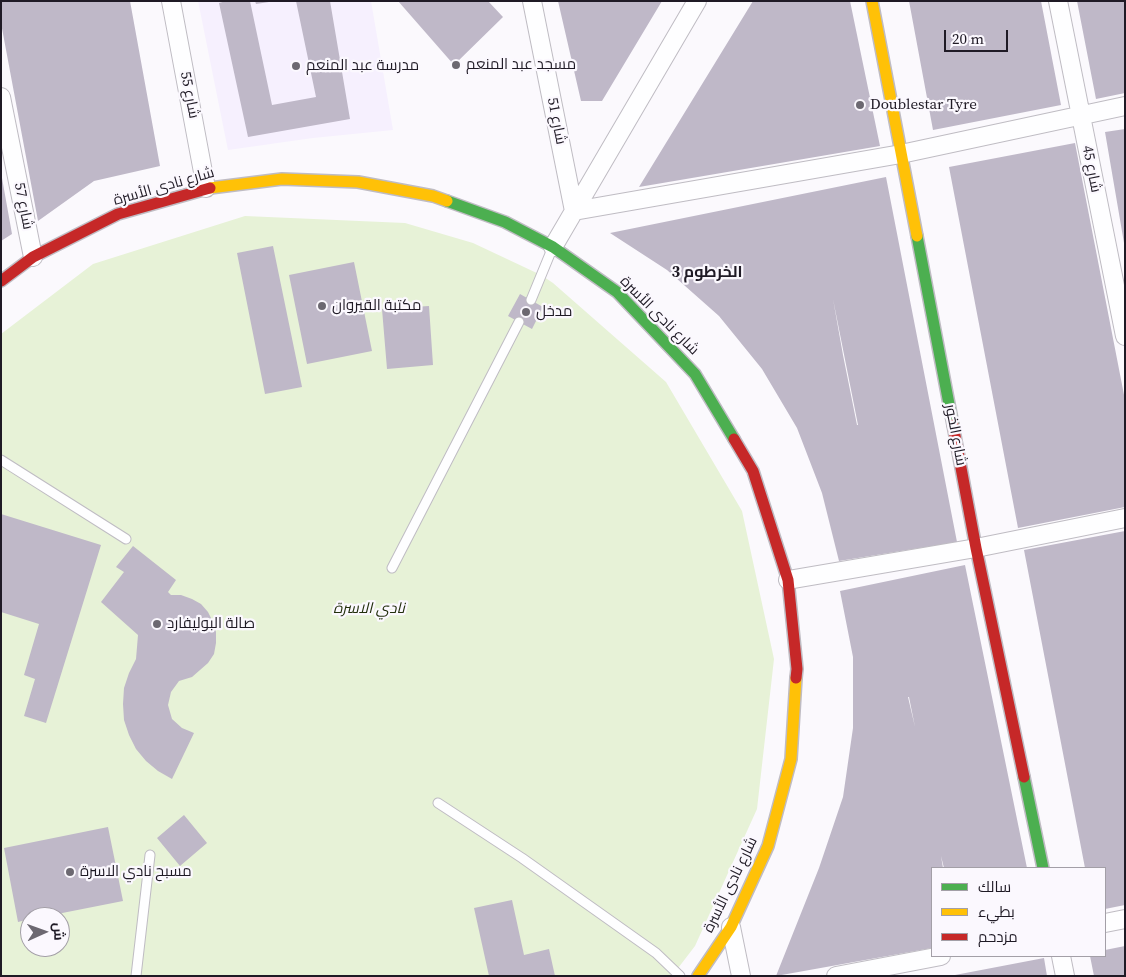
<!DOCTYPE html>
<meta charset="utf-8">
<style>
body{margin:0}
#map{position:relative;width:1126px;height:977px;overflow:hidden;background:#fbf9fd;font-family:"Source Serif 4",Cairo,serif}
canvas{display:block}
.frame{position:absolute;inset:0;border:2px solid #1f1a25;pointer-events:none}
.legend{position:absolute;left:931px;top:867px;width:175px;height:90px;box-sizing:border-box;background:#fbf8fe;border:1px solid #a39fa7;margin:0;padding:6px 9px;list-style:none;font-size:15px;color:#1f1a25}
.legend li{display:flex;align-items:center;gap:10px;height:25px}
.legend b{width:25px;border:1px solid #a39fa7}
.north{position:absolute;left:20px;top:907px;width:50px;height:50px;box-sizing:border-box;background:#fbf8fe;border:1px solid #a39fa7;border-radius:50%;rotate:88deg;font-size:14px;font-weight:700;line-height:20px;text-align:center;color:#1f1a25}
.north::after{content:'';display:block;margin:auto;width:18px;height:22px;background:#6c6871;clip-path:polygon(50% 0,100% 100%,50% 72%,0 100%)}
.scale{position:absolute;left:944px;top:30px;width:64px;height:22px;box-sizing:border-box;border:2px solid #1f1a25;border-top:0;padding-left:6px;font-size:15px;line-height:18px;white-space:nowrap;color:#1f1a25;-webkit-text-stroke:4px #fbf8fe;paint-order:stroke}
</style>
<div id="map">
<canvas width="1126" height="977"></canvas>
<div class="frame"></div>
<ul class="legend">
<li><b style="height:6px;background:#4caf50"></b>سالك</li>
<li><b style="height:6px;background:#ffc107"></b>بطيء</li>
<li><b style="height:6px;background:#c62828"></b>مزدحم</li>
</ul>
<div class="north">ش</div>
<div class="scale">20 m</div>
</div>
<script>
const c = document.querySelector('canvas').getContext('2d');
c.lineJoin = 'round';
function fillPath(path, color) { c.fillStyle = color; c.fill(path, 'evenodd'); }
function strokePath(path, color, width, dash) { c.strokeStyle = color; c.lineWidth = width; c.lineCap = dash ? 'butt' : 'round'; c.setLineDash(dash || []); c.stroke(path); }
function label(font, color, halo, rows, align = 'center') {
  c.font = font + ' "Source Serif 4",Cairo,serif'; c.lineWidth = 4.5; c.setLineDash([]); c.textBaseline = 'middle'; c.strokeStyle = halo; c.fillStyle = color; for (const [text, x, y, turn = 0] of rows) {
    c.save(); c.translate(x, y); c.rotate((+turn || 0) * Math.PI / 180); c.textAlign = isNaN(turn) ? turn : align; if (halo) c.strokeText(text, 0, 0); c.fillText(text, 0, 0); c.restore();
  }
}
fillPath(new Path2D(`
 M 198,1 L 371,1 L 393,130 L 313,138 L 228,150 Z`), '#f6f0fe');
fillPath(new Path2D(`
 M 245,216 L 405,223 L 473,243 L 541,275 L 553,283 L 666,382 L 742,511 L 774,659 L 757,809 L 695,946 L 672,976 L 1,976 L 1,334 L 93,264 ZM 30,917 L 60,917 L 60,947 L 30,947 Z`), '#e7f2d7');
fillPath(new Path2D(`
 M 1,1 L 130,1 L 160,166 L 94,181 L 38,221 L 1,23 Z
 M 226,1 L 250,1 L 272,105 L 316,97 L 296,1 L 330,1 L 350,119 L 248,137 L 219,3 Z
 M 255,1 L 269,1 L 269,2 L 256,4 Z
 M 398,1 L 488,1 L 503,17 L 454,65 Z
 M 558,1 L 662,1 L 602,101 L 581,101 Z
 M 753,1 L 850,1 L 880,146 L 639,187 Z
 M 909,1 L 1041,1 L 1061,105 L 933,130 Z
 M 1077,1 L 1125,1 L 1125,93 L 1096,99 Z
 M 1125,129 L 1125,243 L 1124,243 L 1105,132 Z
 M 1075,143 L 1125,400 L 1125,507 L 1018,528 L 949,167 Z
 M 886,177 L 957,542 L 839,561 L 822,493 L 797,428 L 762,369 L 719,316 L 667,270 L 610,233 ZM 833,299 L 858,425 L 857,425 L 843,355 Z
 M 2,178 L 12,234 L 1,241 L 1,179 Z
 M 273,246 L 302,387 L 265,394 L 237,253 Z
 M 354,262 L 372,351 L 307,364 L 289,275 Z
 M 520,294 L 543,307 L 532,329 L 508,316 Z
 M 429,306 L 433,365 L 387,369 L 382,309 Z
 M 1,514 L 101,545 L 46,723 L 24,716 L 35,679 L 24,675 L 39,624 L 1,612 Z
 M 1125,531 L 1125,905 L 1105,909 L 1105,868 L 1085,868 L 1024,550 Z
 M 133,546 L 176,580 L 168,592 L 171,595 L 181,595 L 192,599 L 201,604 L 208,612 L 213,622 L 216,632 L 216,643 L 214,654 L 208,663 L 192,677 L 179,681 L 171,692 L 168,705 L 172,719 L 182,728 L 194,733 L 172,779 L 158,771 L 146,761 L 136,749 L 129,735 L 124,720 L 123,704 L 124,688 L 129,673 L 136,659 L 138,635 L 101,602 L 124,572 L 116,567 Z
 M 965,565 L 1027,868 L 944,868 L 941,856 L 943,868 L 932,868 L 932,948 L 776,976 L 819,868 L 843,797 L 853,728 L 853,657 L 840,591 ZM 908,697 L 909,697 L 915,727 Z
 M 184,815 L 207,843 L 180,866 L 157,838 Z
 M 108,827 L 123,901 L 42,917 L 30,917 L 30,919 L 18,922 L 4,848 Z
 M 512,900 L 524,955 L 549,949 L 555,976 L 489,976 L 474,908 Z
 M 1125,946 L 1125,976 L 1094,976 L 1090,956 L 1105,956 L 1105,950 Z
 M 1044,958 L 1047,976 L 955,976 L 955,975 Z`), '#bfb8c8');
const lane = new Path2D(`
 M 531,300 L 552,249
 M 1,460 L 126,539
 M 392,568 L 519,322
 M 438,803 L 522,858 L 656,953 L 680,976
 M 136,976 L 150,855`);
const street = new Path2D(`
 M 171,1 L 206,188
 M 532,1 L 574,211 L 901,154 L 1125,106
 M 1058,1 L 1125,336
 M 1,97 L 33,257
 M 553,247 L 697,1
 M 788,580 L 976,548 L 1125,518
 M 1105,923 L 1125,919
 M 731,927 L 741,976
 M 1061,956 L 1065,976
 M 836,976 L 941,956`);
const fast = new Path2D(`
 M 447,201 L 505,222 L 553,247 L 617,292 L 695,374 L 734,439
 M 917,236 L 953,425
 M 1024,777 L 1043,868`);
const slow = new Path2D(`
 M 872,1 L 917,236
 M 210,188 L 282,179 L 358,182 L 433,196 L 447,201
 M 698,976 L 731,927 L 768,846 L 791,759 L 796,678`);
const jam = new Path2D(`
 M 1,281 L 33,257 L 118,214 L 210,188
 M 953,425 L 976,548 L 1024,777
 M 734,439 L 753,471 L 788,580 L 797,669 L 796,678`);
strokePath(lane, '#bfbcc3', 11);
strokePath(street, '#bfbcc3', 20);
strokePath(fast, '#bfbcc3', 14);
strokePath(slow, '#bfbcc3', 14);
strokePath(jam, '#bfbcc3', 14);
strokePath(lane, '#fefeff', 9);
strokePath(street, '#fefeff', 18);
strokePath(fast, '#4caf50', 11);
strokePath(slow, '#ffc107', 11);
strokePath(jam, '#c62828', 11);
for (const [x, y, r, color] of [
 [456,65,5,"#6c6871"],
 [296,66,5,"#6c6871"],
 [860,105,5,"#6c6871"],
 [322,306,5,"#6c6871"],
 [526,312,5,"#6c6871"],
 [157,624,5,"#6c6871"],
 [70,872,5,"#6c6871"]
]) { const dot = new Path2D(); dot.arc(x, y, r, 0, 2 * Math.PI); c.fillStyle = color; c.fill(dot); strokePath(dot, '#fbf8fe', 2); }
label('15px', '#1f1a25', '#fbf8fe', [
 ["مسجد عبد المنعم",466,65],
 ["مدرسة عبد المنعم",306,66],
 ["Doublestar Tyre",870,105],
 ["مكتبة القيروان",332,306],
 ["مدخل",536,312],
 ["صالة البوليفارد",167,624],
 ["مسبح نادي الاسرة",80,872]
], 'left');
label('15px', '#1f1a25', '#fbf8fe', [
 ["شارع 55",189,95,79],
 ["شارع 51",556,121,79],
 ["شارع 45",1091,169,79],
 ["شارع نادى الأسرة",164,187,-16],
 ["شارع 57",23,206,79],
 ["شارع نادى الأسرة",659,316,45],
 ["شارع الخور",955,435,79],
 ["شارع نادى الأسرة",731,885,-64]
]);
label('italic 15px', '#222f0c', '#fbf8fe', [
 ["نادي الاسرة",369,609]
]);
label('bold 16px', '#1f1a25', '#fbf8fe', [
 ["الخرطوم 3",707,273]
]);
</script>
